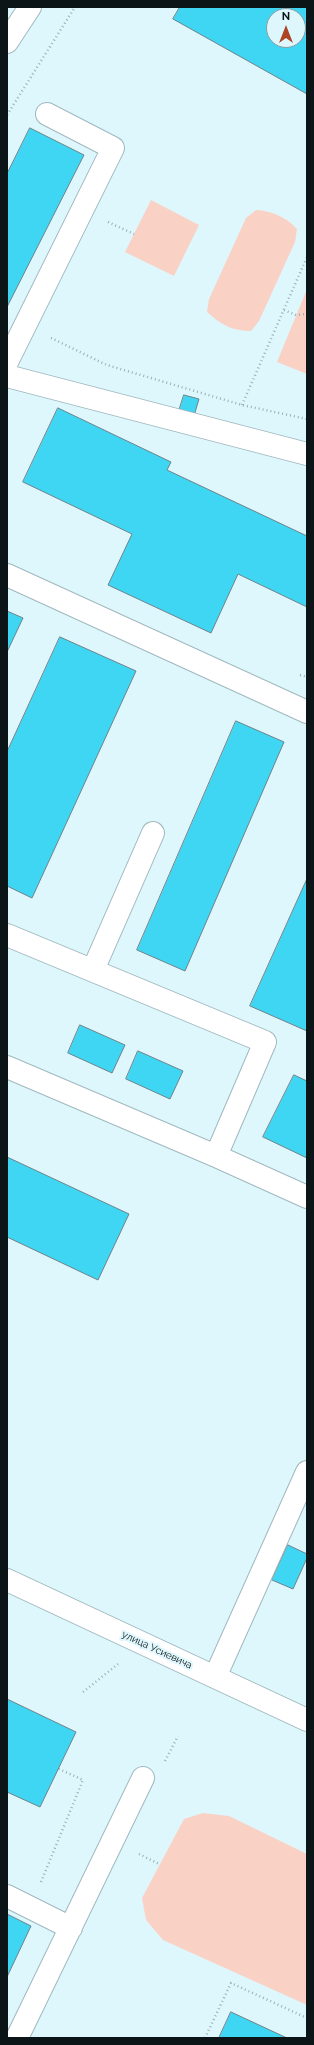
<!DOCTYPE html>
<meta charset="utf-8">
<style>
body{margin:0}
#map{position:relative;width:314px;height:2045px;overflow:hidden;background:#def7fd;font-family:Raleway,sans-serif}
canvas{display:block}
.frame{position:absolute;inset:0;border:8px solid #0b1416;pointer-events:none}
.north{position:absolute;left:266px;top:8px;width:40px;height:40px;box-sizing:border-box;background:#def7fd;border:1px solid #8a9ca1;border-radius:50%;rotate:0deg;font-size:11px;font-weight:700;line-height:16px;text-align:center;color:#0b1416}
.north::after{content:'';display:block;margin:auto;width:14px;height:18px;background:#ad4525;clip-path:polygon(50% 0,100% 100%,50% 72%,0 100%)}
</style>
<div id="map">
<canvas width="314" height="2045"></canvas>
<div class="frame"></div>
<div class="north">N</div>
</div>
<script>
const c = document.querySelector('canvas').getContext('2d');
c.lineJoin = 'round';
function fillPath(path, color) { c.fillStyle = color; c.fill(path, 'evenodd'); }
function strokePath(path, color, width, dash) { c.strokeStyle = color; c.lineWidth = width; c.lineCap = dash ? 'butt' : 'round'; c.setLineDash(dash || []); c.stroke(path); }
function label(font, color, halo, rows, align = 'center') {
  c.font = font + ' Raleway,sans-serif'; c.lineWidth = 4; c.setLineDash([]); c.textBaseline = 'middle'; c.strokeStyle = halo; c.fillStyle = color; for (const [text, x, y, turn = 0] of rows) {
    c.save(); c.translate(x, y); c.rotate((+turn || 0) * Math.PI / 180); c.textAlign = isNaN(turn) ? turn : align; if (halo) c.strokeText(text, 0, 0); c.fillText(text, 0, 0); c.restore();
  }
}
fillPath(new Path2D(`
 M 151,200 L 199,225 L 174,276 L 125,252 Z
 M 256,210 C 272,211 286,217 297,229 L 295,242 L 259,321 L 251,331 C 233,331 221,325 207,312 L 209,299 L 246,218 Z
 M 307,289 L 307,374 L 277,362 Z
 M 203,1813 L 229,1816 L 307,1854 L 307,2005 L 163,1940 L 146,1920 L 142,1898 L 184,1819 Z`), '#fad1c5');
const building = new Path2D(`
 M 180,7 L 307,7 L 307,94 L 173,19 ZM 274,16 L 298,16 L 298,40 L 274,40 Z
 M 30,128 L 84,155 L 7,307 L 7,174 Z
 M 184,395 L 199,399 L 194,416 L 179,411 Z
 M 58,408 L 171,462 L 167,470 L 307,536 L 307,607 L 238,574 L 211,633 L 108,585 L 132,534 L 23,482 Z
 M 7,611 L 23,618 L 7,652 Z
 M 60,637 L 136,671 L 32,898 L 7,886 L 7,752 Z
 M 236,721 L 284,742 L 185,971 L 137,950 Z
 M 307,879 L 307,1031 L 250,1006 Z
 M 80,1025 L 125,1045 L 112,1073 L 68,1053 Z
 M 138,1051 L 183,1071 L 170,1099 L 126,1079 Z
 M 294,1075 L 307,1081 L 307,1158 L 263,1137 Z
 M 7,1157 L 129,1214 L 98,1280 L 7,1237 Z
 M 288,1545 L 307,1554 L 307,1558 L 293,1589 L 272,1580 Z
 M 7,1699 L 76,1732 L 40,1807 L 7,1792 Z
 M 7,1914 L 31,1926 L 7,1977 Z
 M 231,2012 L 287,2038 L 219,2038 Z`);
fillPath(building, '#3fd6f4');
strokePath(building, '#6d8389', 1);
const minor = new Path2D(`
 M 7,42 L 30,7
 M 7,362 L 113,148 L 47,114
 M 7,376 L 307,454
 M 7,575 L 307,712
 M 7,935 L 265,1042 L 216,1156
 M 93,970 L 153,833
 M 7,1067 L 216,1156 L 307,1197
 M 7,1580 L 307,1720
 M 215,1677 L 307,1472
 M 7,1896 L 71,1928
 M 17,2038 L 143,1778`);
strokePath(minor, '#a0b8be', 24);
strokePath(new Path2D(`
 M 7,115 L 75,7
 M 108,222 L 134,234
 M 284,310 L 296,315 L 307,314
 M 51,338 L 107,365 L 242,405 L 307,419
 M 242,405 L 307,257
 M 300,675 L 307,677
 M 83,1692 L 118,1664
 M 165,1761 L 178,1736
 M 139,1854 L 159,1864
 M 41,1882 L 83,1780 L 59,1769
 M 205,2038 L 231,1983 L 307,2018`), '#9bafb4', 2.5, [1, 3]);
strokePath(minor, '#fff', 22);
label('10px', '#0b1416', '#def7fd', [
 ["улица Усиевича",157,1650,25]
]);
</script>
